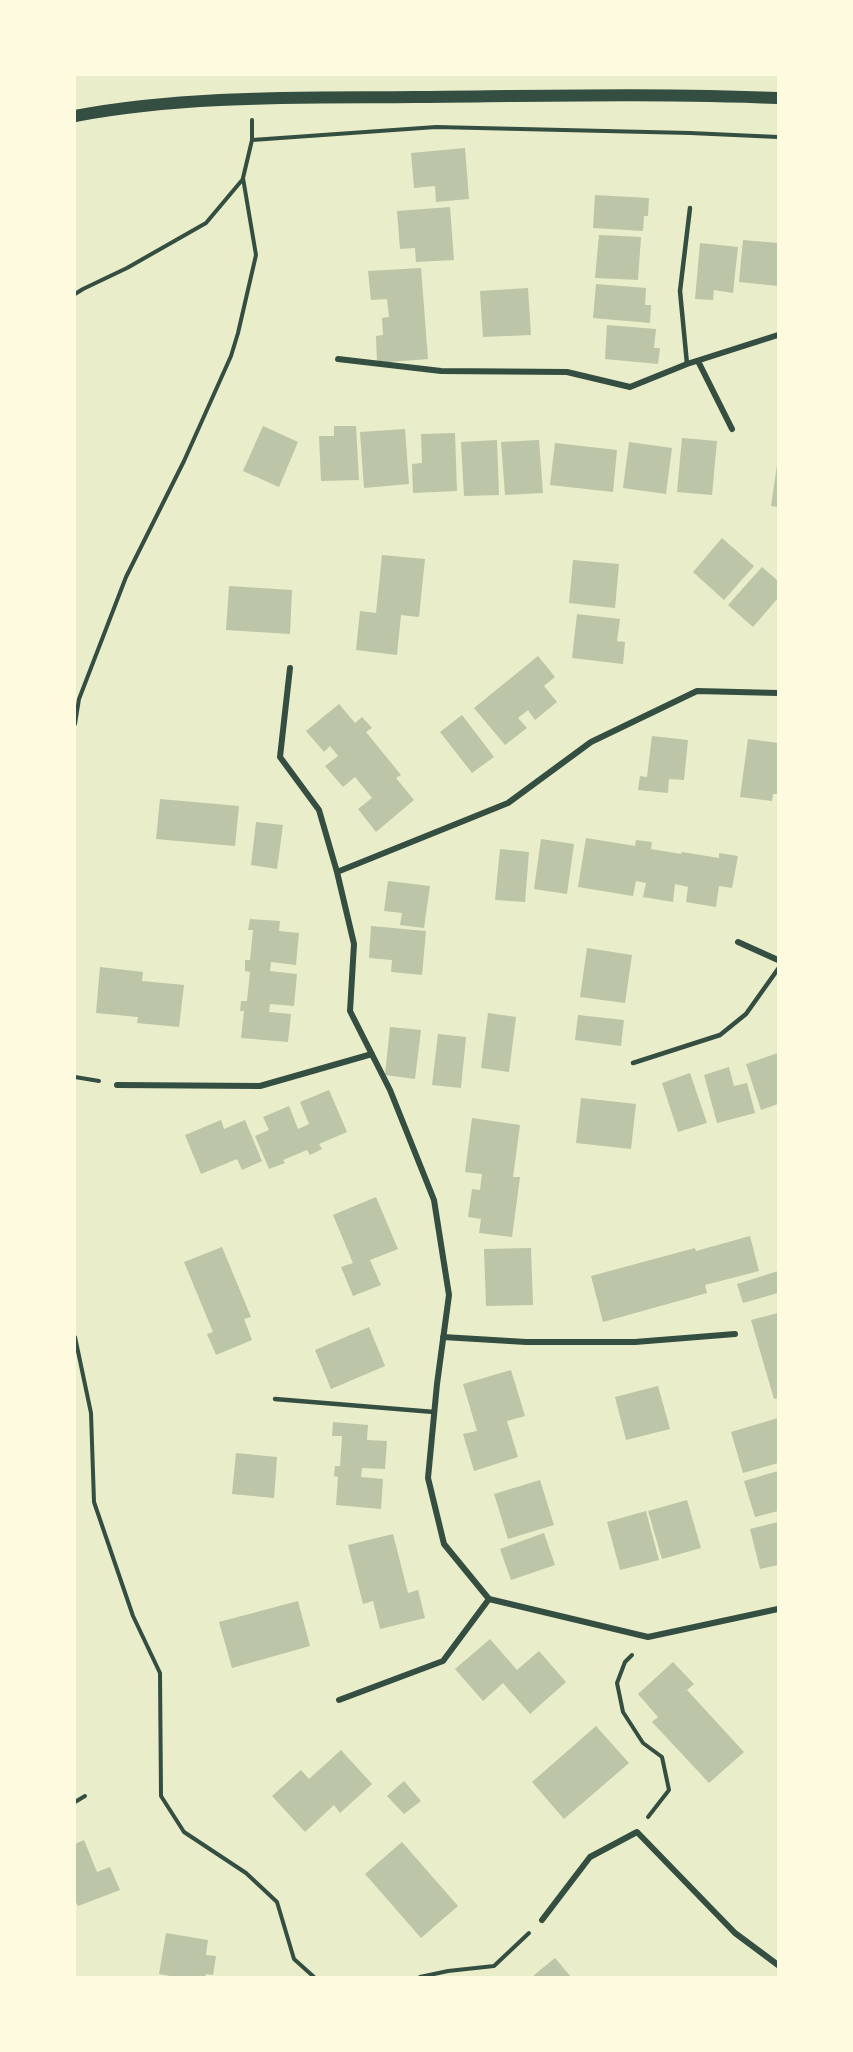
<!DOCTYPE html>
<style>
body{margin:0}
#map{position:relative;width:853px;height:2052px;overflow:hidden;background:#e9edc9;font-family:"Work Sans",sans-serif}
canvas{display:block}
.frame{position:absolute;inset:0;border:76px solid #fefae0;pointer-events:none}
</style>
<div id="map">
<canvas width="853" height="2052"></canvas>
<div class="frame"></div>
</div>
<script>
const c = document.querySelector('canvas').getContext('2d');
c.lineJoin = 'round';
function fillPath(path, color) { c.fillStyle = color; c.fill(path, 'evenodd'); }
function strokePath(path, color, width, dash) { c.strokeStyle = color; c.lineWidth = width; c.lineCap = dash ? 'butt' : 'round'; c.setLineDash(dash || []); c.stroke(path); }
fillPath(new Path2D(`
 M 465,148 L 469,199 L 436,202 L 435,186 L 414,188 L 411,153 Z
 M 595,195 L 649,198 L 648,216 L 644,216 L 643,231 L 593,228 Z
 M 450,207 L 454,260 L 416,262 L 415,248 L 400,249 L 397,211 Z
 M 599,235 L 641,237 L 638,280 L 595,278 Z
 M 743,240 L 778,243 L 778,286 L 739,282 Z
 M 700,243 L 738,247 L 733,293 L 714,290 L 713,300 L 695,299 Z
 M 421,268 L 428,359 L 377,363 L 376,336 L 383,335 L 382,318 L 389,317 L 387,299 L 371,300 L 368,271 Z
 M 596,284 L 646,288 L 645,305 L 651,305 L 650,323 L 593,318 Z
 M 528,288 L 531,335 L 483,337 L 480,291 Z
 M 607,325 L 656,329 L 654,348 L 660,348 L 658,364 L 605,359 Z
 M 263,426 L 298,442 L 279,487 L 243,471 Z
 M 334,426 L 356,426 L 359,480 L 321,481 L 319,436 L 334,436 Z
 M 405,429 L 409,484 L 364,488 L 360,432 Z
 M 455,433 L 457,491 L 413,493 L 412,464 L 422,463 L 421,434 Z
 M 682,438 L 717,441 L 712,495 L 677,492 Z
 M 497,440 L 499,495 L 464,496 L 461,442 Z
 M 539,440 L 543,493 L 505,495 L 501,442 Z
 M 629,442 L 672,448 L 666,494 L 623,488 Z
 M 555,443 L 617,450 L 613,492 L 550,485 Z
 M 777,465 L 778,465 L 778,507 L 771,506 Z
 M 722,538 L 754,566 L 724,600 L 693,572 Z
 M 382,555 L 425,559 L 419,617 L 401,615 L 397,655 L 356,650 L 360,611 L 376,613 Z
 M 573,560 L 619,564 L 615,608 L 569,603 Z
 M 762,567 L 778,581 L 778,598 L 753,627 L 728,605 Z
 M 229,586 L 292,590 L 290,634 L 226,630 Z
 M 577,614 L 620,619 L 617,641 L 625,642 L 623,664 L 572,658 Z
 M 538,656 L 555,677 L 544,686 L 557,702 L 535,720 L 528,710 L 518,718 L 527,728 L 505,745 L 474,708 Z
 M 339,704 L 355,723 L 362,717 L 372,728 L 366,732 L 401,775 L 396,778 L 414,800 L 376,832 L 358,809 L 372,798 L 355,777 L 343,787 L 325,766 L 338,756 L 330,746 L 324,752 L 306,731 Z
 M 462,715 L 494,757 L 472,773 L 440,732 Z
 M 652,736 L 688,740 L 684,780 L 669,779 L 668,793 L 638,790 L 640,776 L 647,777 Z
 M 748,739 L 778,743 L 778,794 L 773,794 L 772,801 L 740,797 Z
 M 160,799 L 239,806 L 235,846 L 156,839 Z
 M 256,822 L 283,825 L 277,869 L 251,865 Z
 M 586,838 L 635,846 L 636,840 L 652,842 L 651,849 L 681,854 L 682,852 L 719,858 L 719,853 L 738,856 L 732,888 L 719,886 L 716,907 L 686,902 L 688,887 L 675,884 L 673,902 L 643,897 L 646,883 L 636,881 L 633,896 L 578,887 Z
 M 541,839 L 574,844 L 567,894 L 534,889 Z
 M 500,849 L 529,852 L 525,902 L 495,900 Z
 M 388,881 L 430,886 L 424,928 L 400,925 L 402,913 L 384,911 Z
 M 250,919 L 280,921 L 279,931 L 299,933 L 296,965 L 271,962 L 270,971 L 297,974 L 294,1006 L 270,1004 L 269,1012 L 291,1014 L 288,1042 L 241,1038 L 244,1011 L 240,1011 L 241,1001 L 247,1001 L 250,972 L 245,971 L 245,960 L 250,960 L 253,930 L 248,930 Z
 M 371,926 L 426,931 L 422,975 L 391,972 L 392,960 L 369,958 Z
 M 587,948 L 632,955 L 625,1003 L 580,997 Z
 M 100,967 L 143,972 L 142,981 L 184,985 L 179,1027 L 137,1023 L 138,1017 L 96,1013 Z
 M 488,1013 L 516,1017 L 509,1072 L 481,1068 Z
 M 578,1015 L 624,1020 L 621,1046 L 575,1040 Z
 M 390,1027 L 421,1030 L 415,1079 L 385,1075 Z
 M 438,1034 L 466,1037 L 461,1088 L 432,1085 Z
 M 778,1053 L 778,1104 L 761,1110 L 746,1064 Z
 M 729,1067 L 734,1086 L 747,1083 L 755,1113 L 717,1123 L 704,1075 Z
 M 690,1073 L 707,1123 L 678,1132 L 662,1083 Z
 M 329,1090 L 347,1132 L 319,1144 L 322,1149 L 310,1155 L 307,1150 L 283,1160 L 285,1163 L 269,1169 L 255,1136 L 269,1130 L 263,1117 L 289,1106 L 298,1129 L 309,1124 L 300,1102 Z
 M 581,1098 L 636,1104 L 631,1149 L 576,1143 Z
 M 472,1118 L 520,1125 L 513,1177 L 520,1177 L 512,1237 L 479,1233 L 481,1219 L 468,1217 L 472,1189 L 480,1190 L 482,1174 L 465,1172 Z
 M 221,1120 L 224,1129 L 245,1120 L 262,1161 L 242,1170 L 237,1159 L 201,1174 L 185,1135 Z
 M 376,1197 L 398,1249 L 370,1260 L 381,1285 L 353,1296 L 341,1267 L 353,1263 L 333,1215 Z
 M 750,1236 L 759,1271 L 705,1285 L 707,1293 L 603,1322 L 591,1276 L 695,1248 L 696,1251 Z
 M 222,1247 L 251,1317 L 244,1319 L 252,1340 L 216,1355 L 207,1334 L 213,1332 L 184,1262 Z
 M 531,1248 L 533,1305 L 486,1306 L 484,1249 Z
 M 778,1271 L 778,1293 L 743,1303 L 737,1284 Z
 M 778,1313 L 778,1398 L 774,1399 L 751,1320 Z
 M 369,1327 L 385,1366 L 331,1389 L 315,1350 Z
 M 511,1370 L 525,1416 L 507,1421 L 518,1457 L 474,1471 L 463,1434 L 477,1431 L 463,1384 Z
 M 658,1386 L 670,1429 L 626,1440 L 615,1397 Z
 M 778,1418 L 778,1463 L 743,1473 L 731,1432 Z
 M 333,1422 L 368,1425 L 367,1440 L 387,1441 L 385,1469 L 362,1468 L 361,1477 L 383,1479 L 381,1509 L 336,1505 L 338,1477 L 334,1476 L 335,1466 L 340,1466 L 342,1436 L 332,1436 Z
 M 236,1453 L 277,1457 L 274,1498 L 232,1494 Z
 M 778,1471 L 778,1511 L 755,1517 L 744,1481 Z
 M 540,1480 L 554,1525 L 508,1539 L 494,1494 Z
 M 687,1500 L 701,1548 L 662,1559 L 648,1511 Z
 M 646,1511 L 659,1560 L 620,1570 L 607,1522 Z
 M 778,1522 L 778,1565 L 760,1569 L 750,1529 Z
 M 544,1533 L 555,1565 L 511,1580 L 500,1549 Z
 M 393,1534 L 408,1593 L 418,1590 L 425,1618 L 380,1629 L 373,1601 L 363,1604 L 348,1545 Z
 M 298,1601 L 310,1646 L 232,1668 L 219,1622 Z
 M 490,1639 L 517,1670 L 539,1651 L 566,1682 L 530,1714 L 503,1683 L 483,1701 L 455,1669 Z
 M 673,1662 L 694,1684 L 687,1690 L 744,1752 L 709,1783 L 652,1722 L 658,1717 L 638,1694 Z
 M 596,1726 L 629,1763 L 564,1819 L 532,1782 Z
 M 341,1750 L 372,1784 L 340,1813 L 334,1805 L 305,1832 L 272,1796 L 301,1770 L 309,1779 Z
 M 404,1781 L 421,1801 L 404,1814 L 387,1796 Z
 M 84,1840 L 97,1872 L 110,1867 L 120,1890 L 78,1906 L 75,1900 L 75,1844 Z
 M 402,1842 L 458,1906 L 421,1938 L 365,1874 Z
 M 166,1933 L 208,1940 L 206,1955 L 216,1956 L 213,1975 L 206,1974 L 205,1977 L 176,1977 L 159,1974 Z
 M 555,1958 L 571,1977 L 532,1977 L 539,1971 Z`), '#bcc5a7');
strokePath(new Path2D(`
 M 252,140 L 436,127 L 690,133 L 778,137
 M 75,294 L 83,289 L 127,268 L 206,223 L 243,179
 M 75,724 L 79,699 L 126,577 L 184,461 L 231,356 L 238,333 L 256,255 L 243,178 L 252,140 L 252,120
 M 75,1077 L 99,1081
 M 75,1337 L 91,1413 L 94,1502 L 133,1616 L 160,1673 L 161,1796 L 184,1832 L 246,1873 L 277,1902 L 294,1959 L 314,1977
 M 632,1655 L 625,1662 L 617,1683 L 623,1712 L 643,1743 L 662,1757 L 669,1790 L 648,1817
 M 75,1802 L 85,1796
 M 420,1977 L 448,1971 L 494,1966 L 529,1933`), '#344e41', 4);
strokePath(new Path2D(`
 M 687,364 L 680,291 L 690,208
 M 633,1063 L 720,1035 L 746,1014 L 778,969
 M 275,1399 L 434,1412`), '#344e41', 4.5);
strokePath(new Path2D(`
 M 338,359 L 441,371 L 567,372 L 630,387 L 687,364 L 778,335
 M 698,361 L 732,429
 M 290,668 L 280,757 L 319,810 L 337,872 L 354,944 L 350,1011 L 390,1090 L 434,1200 L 449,1295 L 437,1384 L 428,1478 L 444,1544 L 489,1599 L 648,1637 L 778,1609
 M 337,872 L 508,803 L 591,742 L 697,691 L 778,693
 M 738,942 L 778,960
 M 117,1085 L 260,1086 L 372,1054
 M 443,1337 L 526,1342 L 635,1342 L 735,1334
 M 339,1700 L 443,1661 L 489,1599
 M 542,1920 L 590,1857 L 637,1832 L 735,1933 L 778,1965`), '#344e41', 6);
strokePath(new Path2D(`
 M 75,116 C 186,95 302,98 415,97 C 536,96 657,93 778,98`), '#344e41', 12);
</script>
